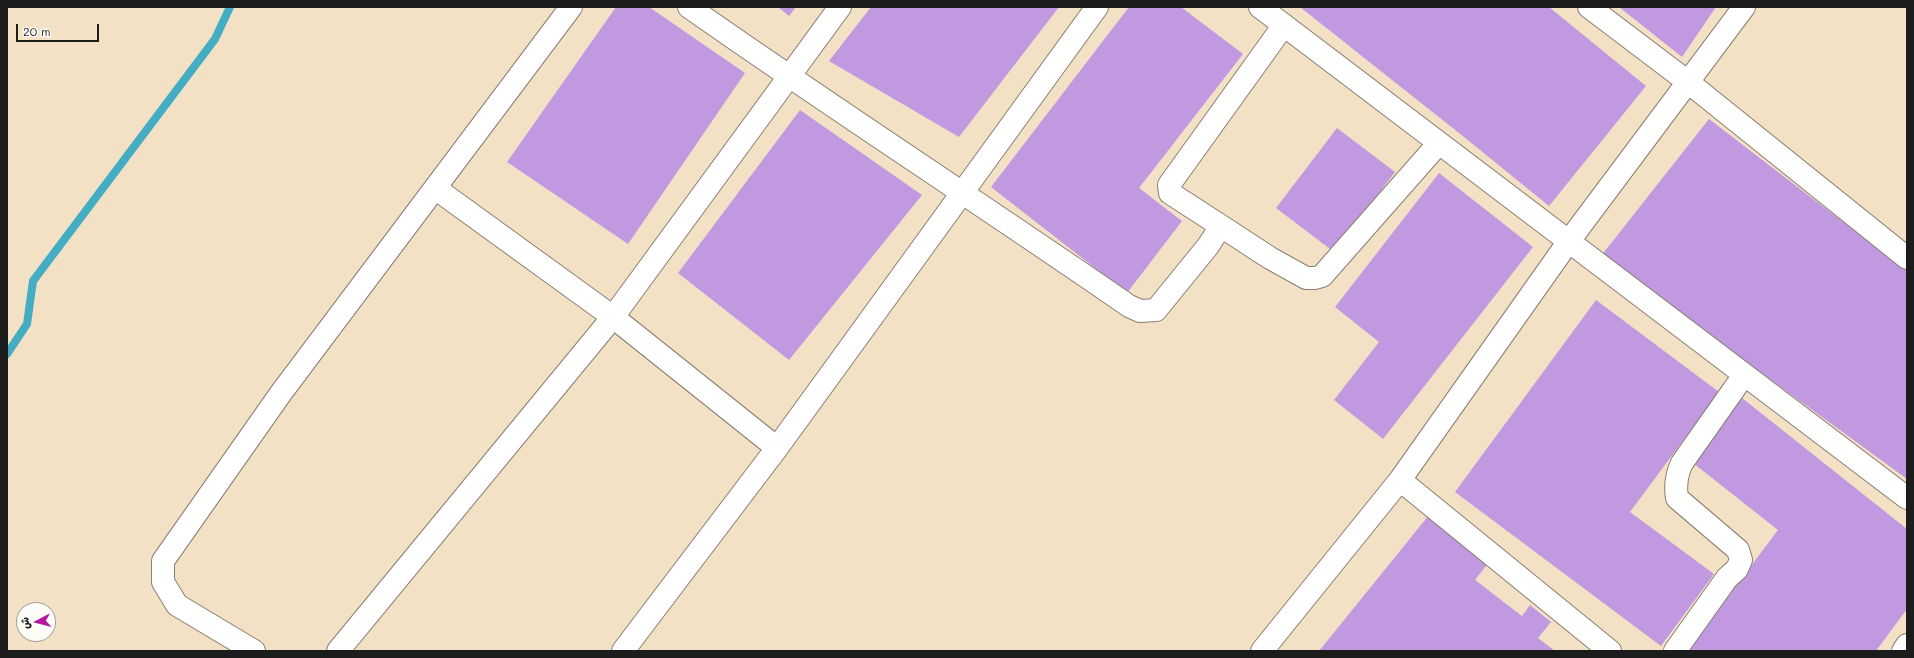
<!DOCTYPE html>
<meta charset="utf-8">
<style>
body{margin:0}
#map{position:relative;width:1914px;height:658px;overflow:hidden;background:#f3e1c6;font-family:Mali,"Playpen Sans Arabic",sans-serif}
canvas{display:block}
.frame{position:absolute;inset:0;border:8px solid #1c1c1c;pointer-events:none}
.north{position:absolute;left:16px;top:602px;width:40px;height:40px;box-sizing:border-box;background:#fdfcf7;border:1px solid #a3a29f;border-radius:50%;rotate:263deg;font-size:11px;font-weight:700;line-height:16px;text-align:center;color:#1c1c1c}
.north::after{content:'';display:block;margin:auto;width:14px;height:18px;background:#b5179e;clip-path:polygon(50% 0,100% 100%,50% 72%,0 100%)}
.scale{position:absolute;left:16px;top:24px;width:83px;height:18px;box-sizing:border-box;border:2px solid #1c1c1c;border-top:0;padding-left:5px;font-size:12px;line-height:14px;white-space:nowrap;color:#1c1c1c;-webkit-text-stroke:3px #fdfcf7;paint-order:stroke}
</style>
<div id="map">
<canvas width="1914" height="658"></canvas>
<div class="frame"></div>
<div class="north">ش</div>
<div class="scale">20 m</div>
</div>
<script>
const c = document.querySelector('canvas').getContext('2d');
c.lineJoin = 'round';
function strokePath(path, color, width, dash) { c.strokeStyle = color; c.lineWidth = width; c.lineCap = dash ? 'butt' : 'round'; c.setLineDash(dash || []); c.stroke(path); }
function fillPath(path, color) { c.fillStyle = color; c.fill(path, 'evenodd'); }
strokePath(new Path2D(`
 M 7,354 L 27,324 L 33,281 L 215,39 L 230,7`), '#44adc3', 8);
fillPath(new Path2D(`
 M 616,7 L 649,7 L 745,73 L 628,244 L 507,162 Z
 M 778,7 L 796,7 L 789,16 Z
 M 871,7 L 1059,7 L 959,137 L 829,61 Z
 M 1129,7 L 1181,7 L 1243,54 L 1139,188 L 1182,221 L 1127,293 L 991,187 Z
 M 1300,7 L 1549,7 L 1646,86 L 1549,206 L 1464,137 Z
 M 1619,7 L 1716,7 L 1682,57 Z
 M 800,110 L 922,195 L 789,360 L 678,273 Z
 M 1709,119 L 1907,271 L 1907,479 L 1601,256 Z
 M 1337,128 L 1395,172 L 1334,252 L 1276,208 Z
 M 1439,173 L 1533,247 L 1383,439 L 1334,400 L 1379,342 L 1335,307 Z
 M 1596,300 L 1719,392 L 1630,512 L 1714,574 L 1661,646 L 1455,492 Z
 M 1742,398 L 1907,529 L 1907,609 L 1876,651 L 1687,651 L 1778,530 L 1693,463 Z
 M 1429,515 L 1489,562 L 1475,580 L 1522,616 L 1530,605 L 1551,622 L 1538,638 L 1555,651 L 1319,651 Z`), '#c099e0');
const street = new Path2D(`
 M 689,7 C 834,109 983,205 1129,306 L 1140,311 L 1156,310 L 1208,246 L 1221,226 L 1270,258 L 1306,278 L 1315,278 L 1322,276 L 1439,143
 M 1260,7 L 1907,498
 M 1589,7 L 1688,82 L 1907,258
 M 435,188 L 613,317 L 777,448
 M 1221,226 L 1170,193 L 1169,185 L 1284,25
 M 1400,480 L 1610,651
 M 254,651 L 177,605 L 163,582 L 163,561 L 281,393 L 571,7
 M 338,651 L 613,317 L 840,7
 M 623,651 L 777,448 L 1097,7
 M 1262,651 L 1400,480 L 1569,241 L 1744,7
 M 1675,651 L 1727,578 L 1737,569 L 1741,560 L 1738,550 L 1677,498 C 1675,485 1676,475 1682,463 L 1744,375
 M 1903,651 L 1907,645`);
strokePath(street, '#887e71', 24);
strokePath(street, '#fff', 22);
</script>
